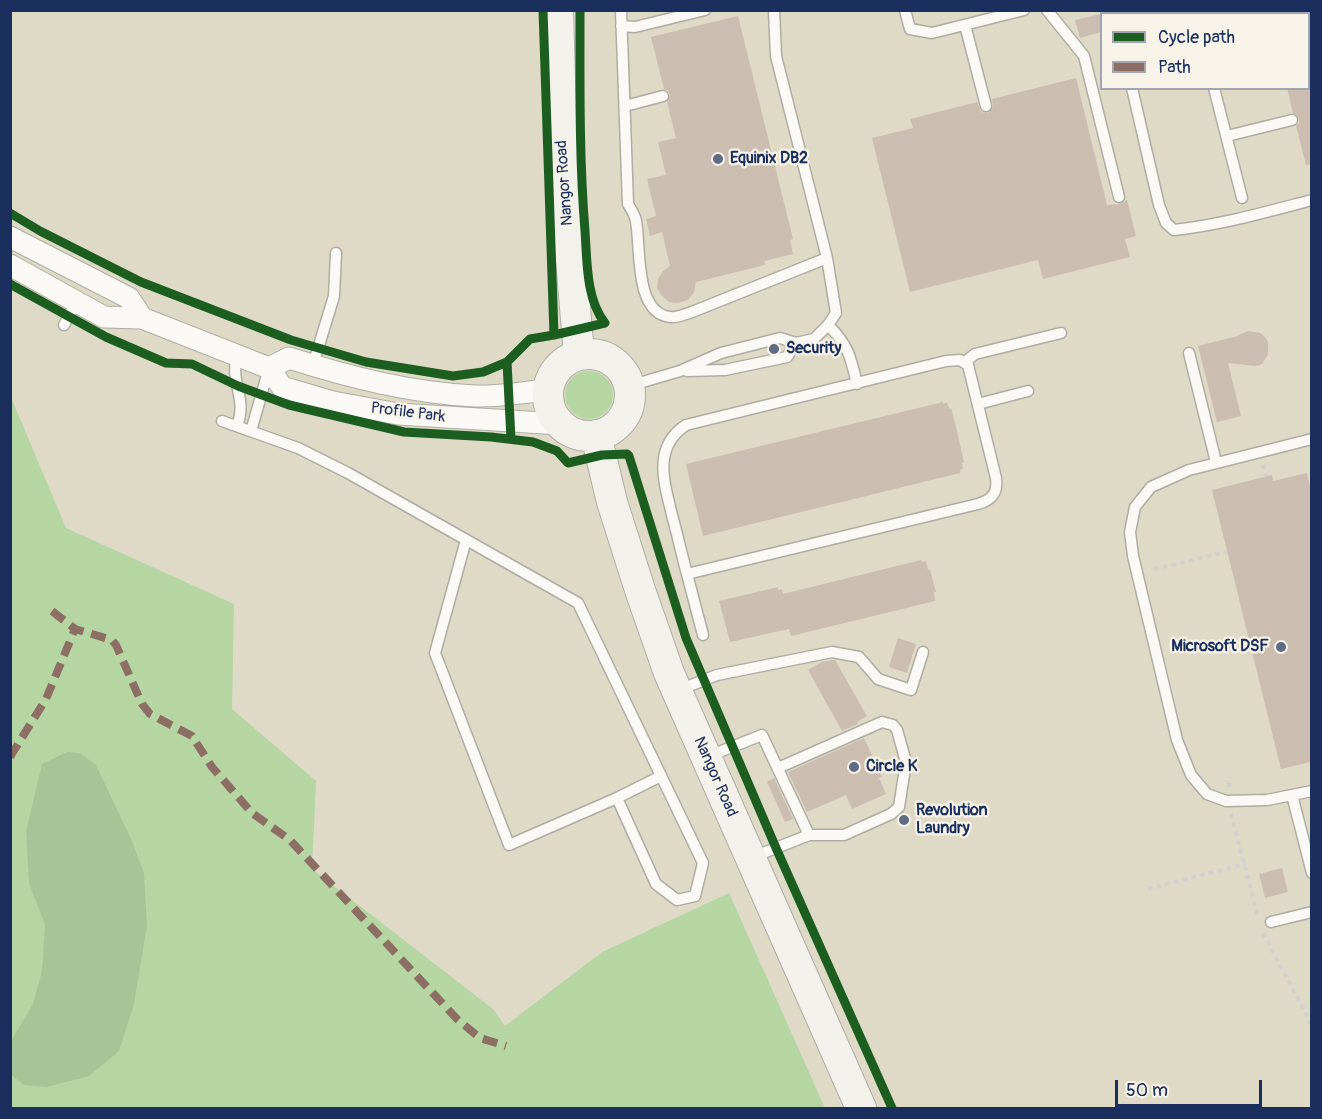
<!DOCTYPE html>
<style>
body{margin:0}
#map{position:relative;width:1322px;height:1119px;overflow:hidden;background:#dedac6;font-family:Pangolin,sans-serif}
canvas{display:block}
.frame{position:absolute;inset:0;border:12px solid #1b2f5e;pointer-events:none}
.legend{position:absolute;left:1100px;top:12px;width:210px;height:78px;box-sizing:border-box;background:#f7f3e8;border:2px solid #9fa5b1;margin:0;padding:8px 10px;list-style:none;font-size:18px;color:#1b2f5e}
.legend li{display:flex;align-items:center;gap:12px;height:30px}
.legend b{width:30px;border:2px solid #9fa5b1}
.scale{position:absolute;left:1115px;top:1080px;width:147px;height:27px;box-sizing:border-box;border:3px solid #1b2f5e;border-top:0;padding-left:8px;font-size:18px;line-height:21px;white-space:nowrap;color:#1b2f5e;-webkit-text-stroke:4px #f7f3e8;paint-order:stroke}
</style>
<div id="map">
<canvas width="1322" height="1119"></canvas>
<div class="frame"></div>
<ul class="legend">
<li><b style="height:8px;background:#1b5e20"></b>Cycle path</li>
<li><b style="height:8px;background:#8d6e63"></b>Path</li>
</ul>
<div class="scale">50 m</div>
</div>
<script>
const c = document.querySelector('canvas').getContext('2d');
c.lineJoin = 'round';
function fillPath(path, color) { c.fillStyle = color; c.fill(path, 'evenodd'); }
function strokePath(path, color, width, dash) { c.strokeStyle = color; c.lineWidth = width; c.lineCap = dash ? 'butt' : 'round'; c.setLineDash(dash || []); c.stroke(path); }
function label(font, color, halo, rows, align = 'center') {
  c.font = font + ' Pangolin,sans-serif'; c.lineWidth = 4.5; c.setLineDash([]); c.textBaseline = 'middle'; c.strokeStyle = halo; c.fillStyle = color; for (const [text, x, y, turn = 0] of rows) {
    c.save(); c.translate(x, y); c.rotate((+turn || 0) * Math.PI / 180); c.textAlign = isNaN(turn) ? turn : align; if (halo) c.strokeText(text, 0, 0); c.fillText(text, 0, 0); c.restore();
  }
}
fillPath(new Path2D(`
 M565 395a24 24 0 1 1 48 0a24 24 0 1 1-48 0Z
 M 10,395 L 66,528 L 234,604 L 232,709 L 316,781 L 312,869 L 493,1009 L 505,1026 L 602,952 L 729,893 L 825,1108 L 11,1108 Z`), '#b5d6a3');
fillPath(new Path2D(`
 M 67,752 L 80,753 L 96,765 L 132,841 L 144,873 L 147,926 L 134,1004 L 119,1051 L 89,1076 L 47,1087 L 24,1085 L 11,1075 L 12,1039 L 33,1004 L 42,971 L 45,925 L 29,883 L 26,831 L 42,764 Z`), '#a5c599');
fillPath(new Path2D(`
 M 1101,14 L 1101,32 L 1080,38 L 1075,20 Z
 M 738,16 L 793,239 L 790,240 L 793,254 L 764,261 L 765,265 L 696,282 L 694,292 L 688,300 L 677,303 L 669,302 L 662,296 L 657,288 L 658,279 L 663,271 L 670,266 L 662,232 L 650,236 L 646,219 L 656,216 L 647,179 L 666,175 L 658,142 L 676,138 L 667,102 L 670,95 L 668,90 L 664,89 L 651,37 Z
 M 1076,78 L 1107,205 L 1120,204 L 1127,200 L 1136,236 L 1125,239 L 1130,257 L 1043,279 L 1038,260 L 910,292 L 872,138 L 913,128 L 910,119 L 977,102 L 981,112 L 988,113 L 993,107 L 992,99 Z
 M 1287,88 L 1311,88 L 1311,164 L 1306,165 L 1296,126 L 1299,123 L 1299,118 L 1293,113 Z
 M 1248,331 L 1260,333 L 1265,337 L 1268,342 L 1268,354 L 1262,364 L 1256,366 L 1228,363 L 1241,416 L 1217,422 L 1198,346 L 1237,336 Z
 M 943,402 L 943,404 L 947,402 L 949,409 L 951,408 L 956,427 L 964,462 L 962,463 L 963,469 L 960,470 L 960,473 L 703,536 L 686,464 Z
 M 1307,473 L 1311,491 L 1311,762 L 1281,769 L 1212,490 L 1272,475 L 1273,481 Z
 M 921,560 L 922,562 L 926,561 L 928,570 L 930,570 L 936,592 L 934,592 L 935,601 L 791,636 L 789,629 L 730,642 L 719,601 L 778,587 L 778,590 L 782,589 L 783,594 Z
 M 898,638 L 916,644 L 907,673 L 889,667 Z
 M 832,660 L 835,660 L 867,716 L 857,722 L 858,724 L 842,731 L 808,670 L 822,662 Z
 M 864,738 L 882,777 L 879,778 L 886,794 L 852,809 L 846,795 L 807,812 L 788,772 Z
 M 774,778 L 793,819 L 785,822 L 767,782 Z
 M 1282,868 L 1288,892 L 1265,898 L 1259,874 Z`), '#cbbeb1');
const service = new Path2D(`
 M 621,10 L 628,204 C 631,209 635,215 636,221 C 641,248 634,313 670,317 C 677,318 686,314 692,312 L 827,258
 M 905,10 L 910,29 L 932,33 L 1024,10
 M 1047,10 L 1084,56 L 1119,197
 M 1112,10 L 1113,14
 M 1195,10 L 1195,14
 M 965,25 L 986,106
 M 621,26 L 635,27 L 705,10
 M 1132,88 L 1159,205 L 1166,223 L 1174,230 C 1221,225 1266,212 1312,200
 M 1214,88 L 1242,198
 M 625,106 L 663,96
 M 1227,136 L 1292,120
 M 64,325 L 77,301
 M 828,325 C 848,344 851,358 857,384
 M 1189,353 L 1216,462
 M 236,354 C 236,362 234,371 236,379 C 239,397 244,407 237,426
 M 965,362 L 975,354 L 1061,333
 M 313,365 L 334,296 L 336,253
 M 687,371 L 725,370 L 787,357 L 796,343
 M 629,386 L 680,371 L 721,353 L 780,338 L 796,343 L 814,339 L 828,325 L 836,313 L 827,258 L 776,56 L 774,10
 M 978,404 L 1028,391
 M 222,421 L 298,448 L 348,473 L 578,603 L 703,863 L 695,896 L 677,900 L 656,884 L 617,798
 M 251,431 L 269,368
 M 1312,439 L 1189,470 L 1151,487 L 1135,507 L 1130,532 L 1133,556 L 1177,740 L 1191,775 L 1207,794 L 1226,801 L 1267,800 L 1312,791
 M 466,540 L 435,653 L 509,845 L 617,798 L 661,776
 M 687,574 C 682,556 678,537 673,519 C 665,485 651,448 686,425 L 946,361 L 960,360 L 968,365 L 996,478 C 998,493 992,500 978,504 L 687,574 L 703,635
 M 679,690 L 717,675 L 832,652 L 859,657 L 878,679 L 911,690 L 923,652
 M 709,756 L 762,735 L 809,835 L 753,857
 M 778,768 L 882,722 L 893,725 L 897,730 L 906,762 L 899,807 L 891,814 L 844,835 L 809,835
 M 1292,795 L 1312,873
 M 1271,922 L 1312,912`);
const minor = new Path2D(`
 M 10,237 L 129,298 L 142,318
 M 10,265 L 104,317 L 142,318 L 269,368 L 282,387 L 333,402 L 398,414 L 560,424
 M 269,368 L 289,358 C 349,377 411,393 475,396 C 499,397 524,392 548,390`);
const secondary = new Path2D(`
 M 558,10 L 562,152 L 579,355
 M548 395a41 41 0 1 1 82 0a41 41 0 1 1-82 0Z
 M 596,435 L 612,502 L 640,590 L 669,673 L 861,1108`);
strokePath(service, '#aeada4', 13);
strokePath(minor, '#aeada4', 23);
strokePath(secondary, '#aeada4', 32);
strokePath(new Path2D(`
 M 1263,465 L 1266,476
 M 1154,569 L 1226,552
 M 1229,787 L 1230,777
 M 1231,814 L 1258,917
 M 1148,889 L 1245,864
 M 1263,933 L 1312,1025`), '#d0d1ce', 4, [4.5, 4.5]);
strokePath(service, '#faf9f6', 10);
strokePath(minor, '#faf9f6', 21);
strokePath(secondary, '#f3f1eb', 30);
strokePath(new Path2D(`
 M 52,611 L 75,629 L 112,640 L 116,645 L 142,704 L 150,714 L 192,736 L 212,767 L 252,813 L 290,840 L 457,1019 L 480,1038 L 506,1046
 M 10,757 L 46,699 L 75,629`), '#8d6e63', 8, [15, 8]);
strokePath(new Path2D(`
 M 10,213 L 40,231 L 141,282 L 291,340 L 366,362 L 453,376 L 483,372 L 507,362 L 530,339 L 554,335 L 543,10
 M 10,284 L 106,337 L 166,363 L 192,364 L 238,386 L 289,405 L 404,432 L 491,437 L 533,442 L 557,451 L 568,463 L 602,455 L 627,454 L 629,456 L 686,638 L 776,848 L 892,1108
 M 554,335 L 605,323 C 586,300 587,260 585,231 C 579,157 580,84 580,10
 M 507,362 L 511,439`), '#1b5e20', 9);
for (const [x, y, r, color] of [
 [718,159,6,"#5f6b82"],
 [774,349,6,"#5f6b82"],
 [1281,647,6,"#5f6b82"],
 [854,767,6,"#5f6b82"],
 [904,820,6,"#5f6b82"]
]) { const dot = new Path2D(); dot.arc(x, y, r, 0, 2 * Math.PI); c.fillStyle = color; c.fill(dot); strokePath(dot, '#f7f3e8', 2); }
label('bold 16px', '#1b2f5e', '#f7f3e8', [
 ["Equinix DB2",730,159],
 ["Security",786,349],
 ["Microsoft DSF",1269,647,"right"],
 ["Circle K",866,767],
 ["Revolution",916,811],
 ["Laundry",916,829]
], 'left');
label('16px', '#1b2f5e', '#f7f3e8', [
 ["Nangor Road",565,183,-94],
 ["Profile Park",408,413,7],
 ["Nangor Road",715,777,66]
]);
</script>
